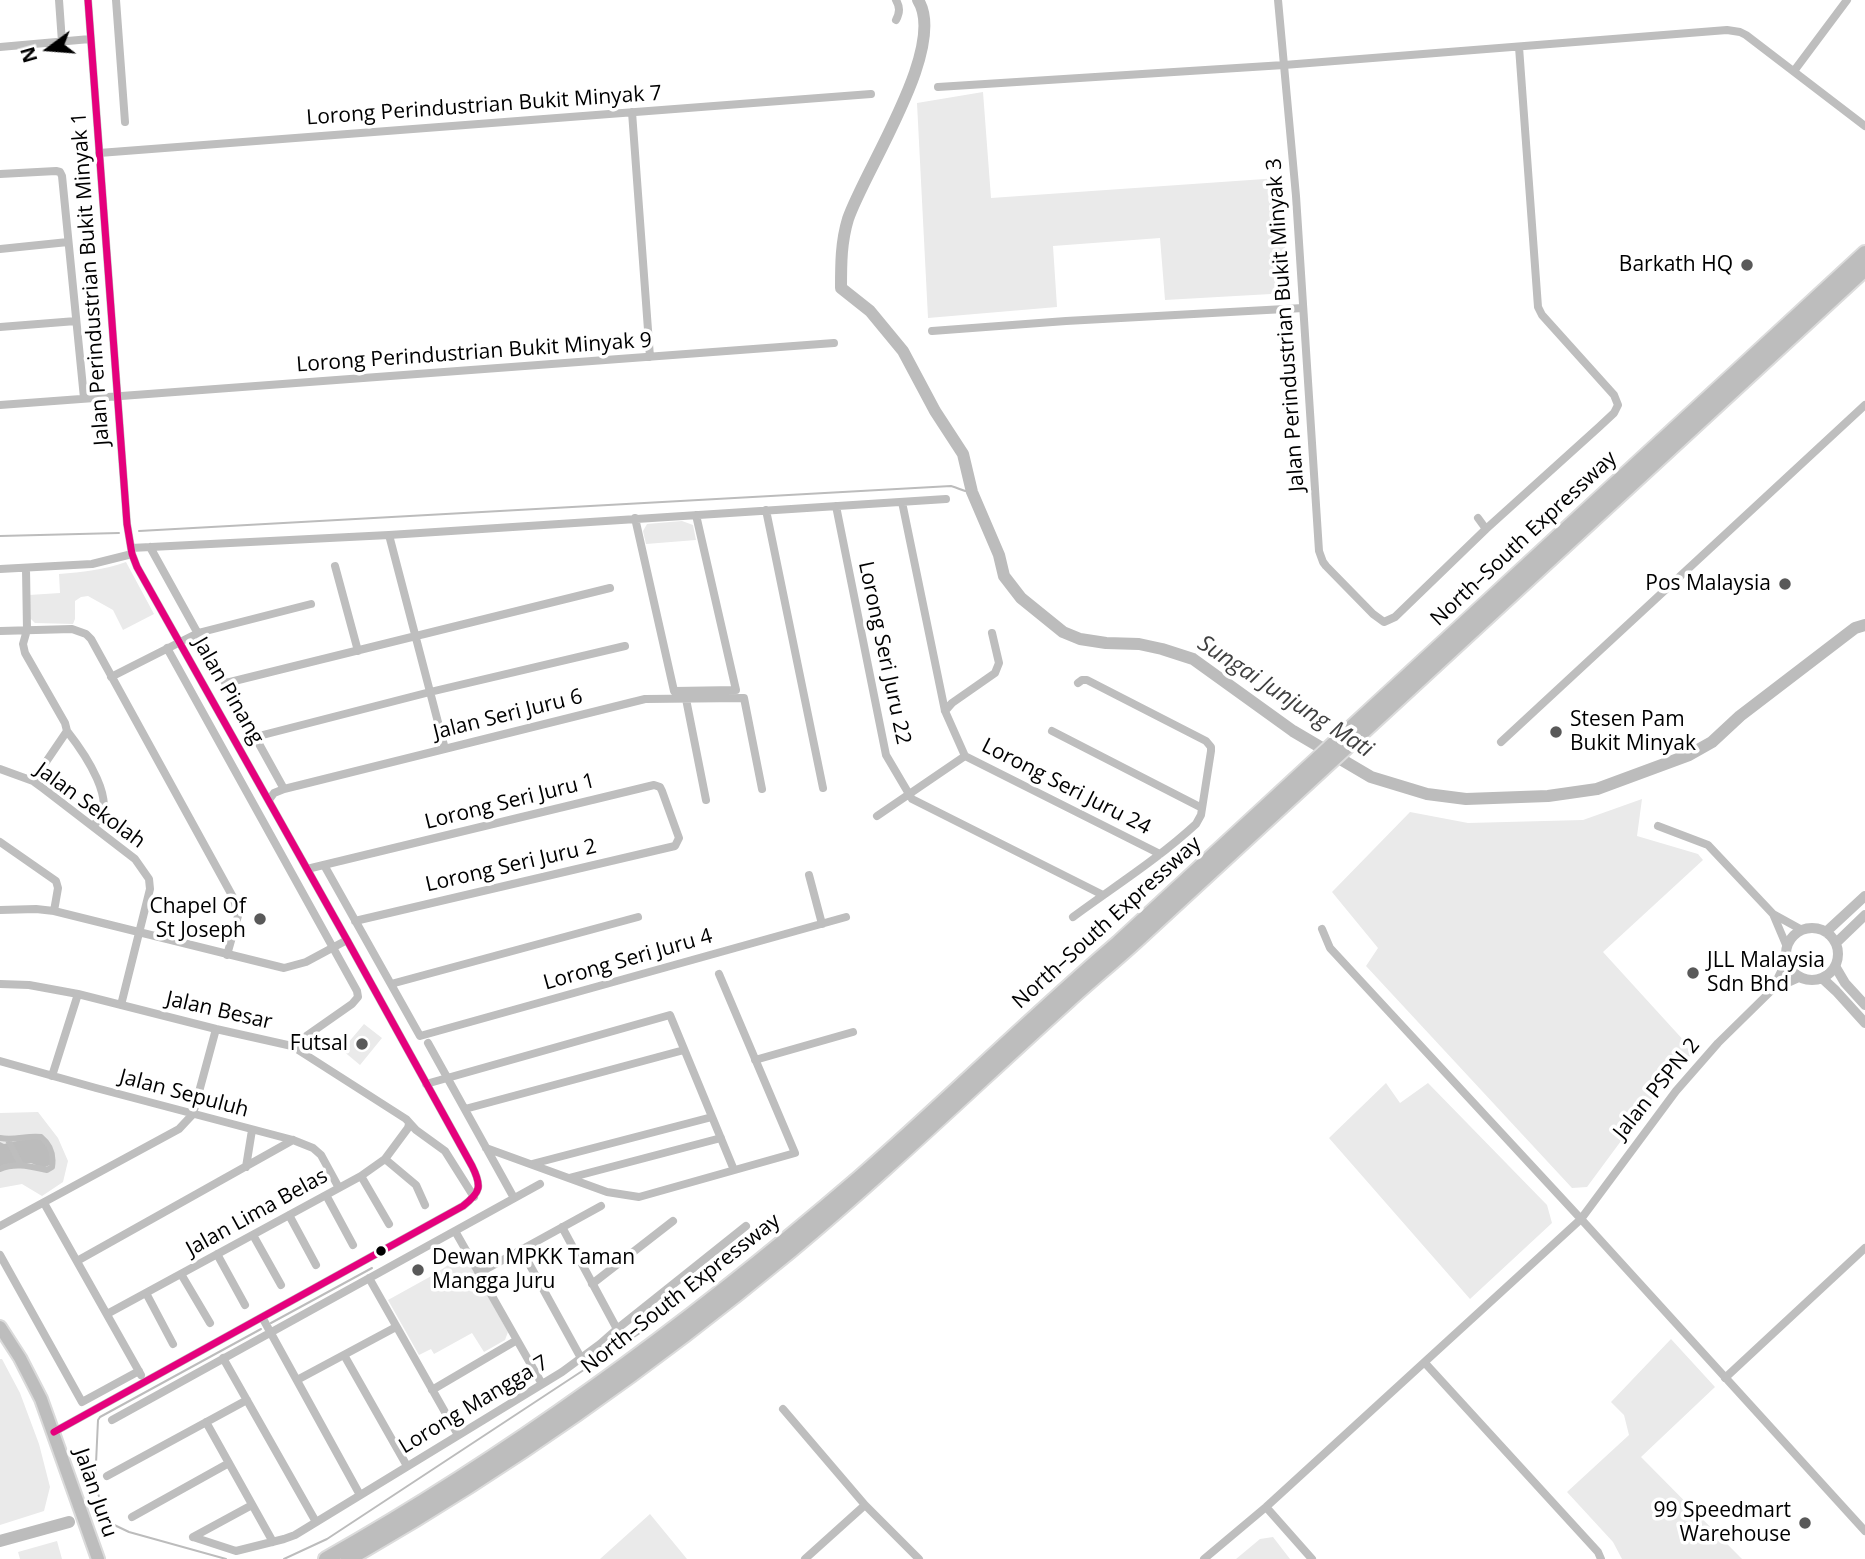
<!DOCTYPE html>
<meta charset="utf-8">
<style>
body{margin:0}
#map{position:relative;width:1865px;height:1559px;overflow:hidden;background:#fff;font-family:"Open Sans",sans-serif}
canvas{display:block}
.north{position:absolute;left:14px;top:14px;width:70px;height:70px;-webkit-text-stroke:5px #fff;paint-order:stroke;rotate:254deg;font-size:19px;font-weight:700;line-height:28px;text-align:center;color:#000}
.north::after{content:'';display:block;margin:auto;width:24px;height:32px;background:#000;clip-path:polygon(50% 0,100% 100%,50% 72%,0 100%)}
</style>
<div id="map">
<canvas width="1865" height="1559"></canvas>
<div class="north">N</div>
</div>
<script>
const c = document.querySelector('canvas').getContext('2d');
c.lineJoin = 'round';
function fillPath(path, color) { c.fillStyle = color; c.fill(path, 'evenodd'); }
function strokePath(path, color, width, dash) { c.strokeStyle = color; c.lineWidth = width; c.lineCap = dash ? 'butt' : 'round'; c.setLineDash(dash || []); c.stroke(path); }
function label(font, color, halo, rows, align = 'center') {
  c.font = font + ' "Open Sans",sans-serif'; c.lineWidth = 7; c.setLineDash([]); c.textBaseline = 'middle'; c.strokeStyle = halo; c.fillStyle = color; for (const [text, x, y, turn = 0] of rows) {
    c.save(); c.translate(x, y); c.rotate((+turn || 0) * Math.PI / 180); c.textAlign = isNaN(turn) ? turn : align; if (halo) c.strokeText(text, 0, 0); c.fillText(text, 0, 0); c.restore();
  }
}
fillPath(new Path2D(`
 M 983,92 L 991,198 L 1279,178 L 1287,272 L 1271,294 L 1165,300 L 1160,238 L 1053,246 L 1057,307 L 928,318 L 917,103 Z
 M 682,521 L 693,525 L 696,540 L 646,544 L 643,531 L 647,524 Z
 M 126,562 L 154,614 L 123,630 L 113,610 L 88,596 L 81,597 L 75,601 L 75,619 L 73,624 L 35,623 L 30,618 L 29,595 L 60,593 L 59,574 C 82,572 104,570 126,562 Z
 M 1642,799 L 1637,836 L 1698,854 L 1703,860 L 1603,952 L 1686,1043 L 1690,1056 L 1666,1080 L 1587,1187 L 1572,1188 L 1366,966 L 1378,948 L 1332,892 L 1410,812 L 1468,823 L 1583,820 Z
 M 364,1024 L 382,1038 L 360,1065 L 342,1050 Z
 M 1386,1083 L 1400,1103 L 1428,1083 L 1547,1205 L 1552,1223 L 1470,1299 L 1329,1138 Z
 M 38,1112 L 58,1138 L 68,1161 L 63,1182 L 42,1196 L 22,1184 L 0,1188 L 0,1113 Z
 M 464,1254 L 508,1332 L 505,1340 L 484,1352 L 472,1333 L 434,1354 L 431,1349 L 419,1355 L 388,1300 L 435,1274 Z
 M 1671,1339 L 1715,1387 L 1641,1457 L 1742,1559 L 1622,1559 L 1613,1542 L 1567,1492 L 1629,1435 L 1624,1415 L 1611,1402 Z
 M 0,1359 L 2,1359 L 20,1393 L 39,1444 L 50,1487 L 44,1511 L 0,1525 Z
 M 650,1514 L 687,1559 L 600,1559 Z
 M 1273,1537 L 1290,1559 L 1236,1559 L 1260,1539 Z
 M 57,1541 L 62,1559 L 20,1559 L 18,1552 Z`), '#eaeaea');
fillPath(new Path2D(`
 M 34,1137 L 41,1138 L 50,1149 L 50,1165 L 43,1168 L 31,1163 L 3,1165 L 0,1167 L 0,1142 L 4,1144 Z`), '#bcbcbc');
strokePath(new Path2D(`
 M 139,531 L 951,486 C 960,488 962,492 972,492
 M 0,536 L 119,533
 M 271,1323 L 372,1268
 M 226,1559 L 129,1532 L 108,1522 L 95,1485 L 98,1420 L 100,1417 L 261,1329
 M 284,1559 L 327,1539 L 646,1329`), '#bcbcbc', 2);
strokePath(new Path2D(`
 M 918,0 C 948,47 865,169 848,219 C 841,242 841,264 841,288 L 870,311 L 903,351 L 935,411 L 963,454 L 972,492 L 999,555 L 1004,576 L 1021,598 L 1063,632 L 1080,639 L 1106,643 L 1139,644 L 1162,649 L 1193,659 L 1293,731 L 1371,777 L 1427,794 L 1466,799 L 1548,796 L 1597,789 L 1689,755 L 1712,742 L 1740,716 L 1855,628 L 1865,625
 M 0,1541 L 69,1522`), '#bcbcbc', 12);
const primary = new Path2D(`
 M 0,1327 L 20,1358 L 41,1399 L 98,1559`);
const motorway = new Path2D(`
 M 326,1559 C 517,1451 693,1321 859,1178 C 947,1101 1029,1019 1118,943 L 1865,253
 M 348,1559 C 504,1470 651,1366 790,1251 C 886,1171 976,1084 1069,1000 C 1091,980 1114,961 1136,941 L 1865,269`);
strokePath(primary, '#dbdbdb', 16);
strokePath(motorway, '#dbdbdb', 18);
strokePath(new Path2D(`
 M 0,1138 C 15,1141 27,1135 41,1137 C 51,1145 54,1154 52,1167 L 47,1170 C 32,1167 16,1162 0,1169
 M 8,1140 L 21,1165`), '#bebebe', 6);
strokePath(new Path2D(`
 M 59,0 L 62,42
 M 116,0 L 125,122
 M 1278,0 L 1296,196 L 1319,551 L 1323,562 L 1326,566 L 1373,614 L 1384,622 L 1395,617 L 1486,529 L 1599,427 L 1614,413 L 1618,405 L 1614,395 L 1542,315 L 1538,307 L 1519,47
 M 896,20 C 900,12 900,7 896,0
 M 0,47 L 90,39
 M 1794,71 L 1847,0
 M 938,87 L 1284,65 L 1727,30 L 1740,32 L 1746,35 L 1865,126
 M 632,112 L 650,357
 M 99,153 L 871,94
 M 0,174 L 56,171 L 60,172 L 62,176 L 84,398
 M 0,249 L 68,242
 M 0,327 L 76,321
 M 932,331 L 1066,321 L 1303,308
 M 0,405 L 834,343
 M 902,502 L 945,711 L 965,756 L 1160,854
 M 836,506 L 886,755 L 909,794 L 912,799 L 1103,895
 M 766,510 L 823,788
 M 635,518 L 674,691 L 736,690 L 696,515
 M 1478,518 L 1486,529
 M 389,535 L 445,749
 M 150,547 L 284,789
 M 131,548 L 389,535 L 946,499
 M 335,566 L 358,651
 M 0,569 L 92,564 L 132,554
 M 26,569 L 27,630 L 23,644 L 25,653 L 65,723 L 67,731 L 33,781
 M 0,631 L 72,629 L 86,634 L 91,639 L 234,899 L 238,916 L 227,955
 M 167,648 L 357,991 L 358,997 L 352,1004 L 292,1046
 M 111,677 L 198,633 L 311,604
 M 226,683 L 610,588
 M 686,699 L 706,800
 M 945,711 L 952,703 L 995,673 L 999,663 L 992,633
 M 67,731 C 82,750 123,807 93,825
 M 1052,731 L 1202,808
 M 255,737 L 430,692 L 625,646
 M 1501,742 L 1865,405
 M 0,769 L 33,781 L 44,789 L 135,859 L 149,879 L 150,889 L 121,1005
 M 269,800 L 274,793 L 284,789 L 645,699 L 744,698 L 762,789
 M 877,816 L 965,756
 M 1658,826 L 1708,845 L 1773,914 L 1802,930
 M 0,842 L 56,881 L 58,888 L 54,911
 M 324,865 L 420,1036 L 846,917
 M 307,869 L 654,785 L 660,787 L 662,791 L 679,838 L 675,846 L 355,921
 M 809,875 L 822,924
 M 0,910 L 36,909 L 54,911 L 284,968 L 306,962 L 347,940
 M 1773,914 L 1787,947
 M 1073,917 C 1115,886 1158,859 1196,824 L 1201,815 L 1211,751 L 1211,747 L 1206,741 L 1087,680 L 1082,680 L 1078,683
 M 1322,929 L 1330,948 L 1581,1219 L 1865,1531
 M 0,984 L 29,985 L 78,994 L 216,1029 L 292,1046 L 406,1119 L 416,1130 L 445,1151 L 474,1197
 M 391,984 L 638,917
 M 1772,990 L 1801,977
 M 428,1043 L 514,1198
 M 755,1060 L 853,1032
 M 0,1061 L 96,1088 L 293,1140 L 313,1148 L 321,1155 L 339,1188
 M 52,1076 L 78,994
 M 426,1084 L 670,1015 L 734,1170
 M 465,1109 L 684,1050
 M 486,1148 L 607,1192 L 639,1197 L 795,1153 L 719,974
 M 385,1159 L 416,1185 L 425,1205
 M 532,1164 L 712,1117
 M 246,1167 L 252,1130
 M 361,1176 L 389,1224
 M 569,1178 L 721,1138
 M 326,1195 L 353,1245
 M 44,1203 L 141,1375
 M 289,1215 L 316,1265
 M 0,1226 L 179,1129 L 193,1114 L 216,1029
 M 562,1227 L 617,1329
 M 455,1231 L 542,1384
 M 253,1235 L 281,1285
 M 521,1249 L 581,1358
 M 217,1254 L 245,1305
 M 0,1255 L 82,1402 L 139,1371
 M 77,1261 L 293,1140
 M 479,1273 L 601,1206
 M 181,1274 L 210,1323
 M 369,1278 L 458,1435
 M 592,1284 L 673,1221
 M 146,1293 L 173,1344
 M 107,1314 L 361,1176 L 385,1159 L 408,1128 L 409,1124
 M 262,1317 L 360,1495
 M 344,1355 L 407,1466
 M 223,1358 L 316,1522
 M 1425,1363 L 1598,1552 L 1601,1559
 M 1725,1378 L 1865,1248
 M 297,1380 L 396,1327
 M 432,1390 L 517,1340
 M 783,1409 L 865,1505 L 919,1559
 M 112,1420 L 540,1184
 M 206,1422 L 273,1542
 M 54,1432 L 463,1206 C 481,1192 482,1186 472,1166 L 347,940 L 137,567 L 132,554 L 127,524 L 88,0
 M 107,1476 L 247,1400
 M 1266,1507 L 1312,1559
 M 132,1517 L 229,1463
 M 193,1537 L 236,1551 L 284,1539 L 295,1535 L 562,1372 L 600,1344 L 617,1329 L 746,1226
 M 193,1537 L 252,1505
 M 805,1559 L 865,1505
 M 1204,1559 L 1266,1507 L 1581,1219 L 1676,1091 L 1718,1043 L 1772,990 L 1787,959`), '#bebebe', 8);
strokePath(new Path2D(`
 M1786 954a26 26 0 1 1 52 0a26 26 0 1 1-52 0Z
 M 1826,932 L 1865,896
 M 1836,943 L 1865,915
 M 1835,966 L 1845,983 L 1865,1005
 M 1822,978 L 1836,991 L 1865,1023`), '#bebebe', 10);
strokePath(primary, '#bdbdbd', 12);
strokePath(motorway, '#bdbdbd', 14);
strokePath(new Path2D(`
 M 54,1432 L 463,1206 C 481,1192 482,1186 472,1166 L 347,940 L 137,567 L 132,554 L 127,524 L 88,0`), '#e5007d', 7);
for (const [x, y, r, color] of [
 [1747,265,7,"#595959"],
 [1785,584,7,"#595959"],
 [1556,732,7,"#595959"],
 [260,919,7,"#595959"],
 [1693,973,7,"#595959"],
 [362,1044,7,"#595959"],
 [381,1251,6,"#000"],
 [418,1270,7,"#595959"],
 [1805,1523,7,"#595959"]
]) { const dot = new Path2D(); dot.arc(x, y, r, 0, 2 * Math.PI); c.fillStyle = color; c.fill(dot); strokePath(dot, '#fff', 2.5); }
label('21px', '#000', '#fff', [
 ["Lorong Perindustrian Bukit Minyak 7",484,106,-4],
 ["Jalan Perindustrian Bukit Minyak 1",91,279,-94],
 ["Jalan Perindustrian Bukit Minyak 3",1286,325,-94],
 ["Lorong Perindustrian Bukit Minyak 9",474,353,-4],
 ["North–South Expressway",1524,539,-43],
 ["Lorong Seri Juru 22",884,653,78],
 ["Jalan Pinang",228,691,60],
 ["Jalan Seri Juru 6",508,715,-14],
 ["Lorong Seri Juru 24",1066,787,27],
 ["Lorong Seri Juru 1",510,802,-14],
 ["Jalan Sekolah",90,806,36],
 ["Lorong Seri Juru 2",511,866,-13],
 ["North–South Expressway",1107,923,-42],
 ["Lorong Seri Juru 4",628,960,-16],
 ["Jalan Besar",219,1011,13],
 ["Jalan PSPN 2",1657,1089,-51],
 ["Jalan Sepuluh",184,1094,15],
 ["Jalan Lima Belas",257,1213,-29],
 ["North–South Expressway",681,1294,-38],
 ["Lorong Mangga 7",474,1405,-31],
 ["Jalan Juru",95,1493,71]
]);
label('21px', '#000', '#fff', [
 ["Barkath HQ",1733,265],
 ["Pos Malaysia",1771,584],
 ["Stesen Pam",1570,720,"left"],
 ["Bukit Minyak",1570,744,"left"],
 ["Chapel Of",246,907],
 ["St Joseph",246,931],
 ["JLL Malaysia",1707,961,"left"],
 ["Sdn Bhd",1707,985,"left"],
 ["Futsal",348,1044],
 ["Dewan MPKK Taman",432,1258,"left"],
 ["Mangga Juru",432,1282,"left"],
 ["99 Speedmart",1791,1511],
 ["Warehouse",1791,1535]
], 'right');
label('italic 23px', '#404040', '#fff', [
 ["Sungai Junjung Mati",1285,697,33]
]);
</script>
